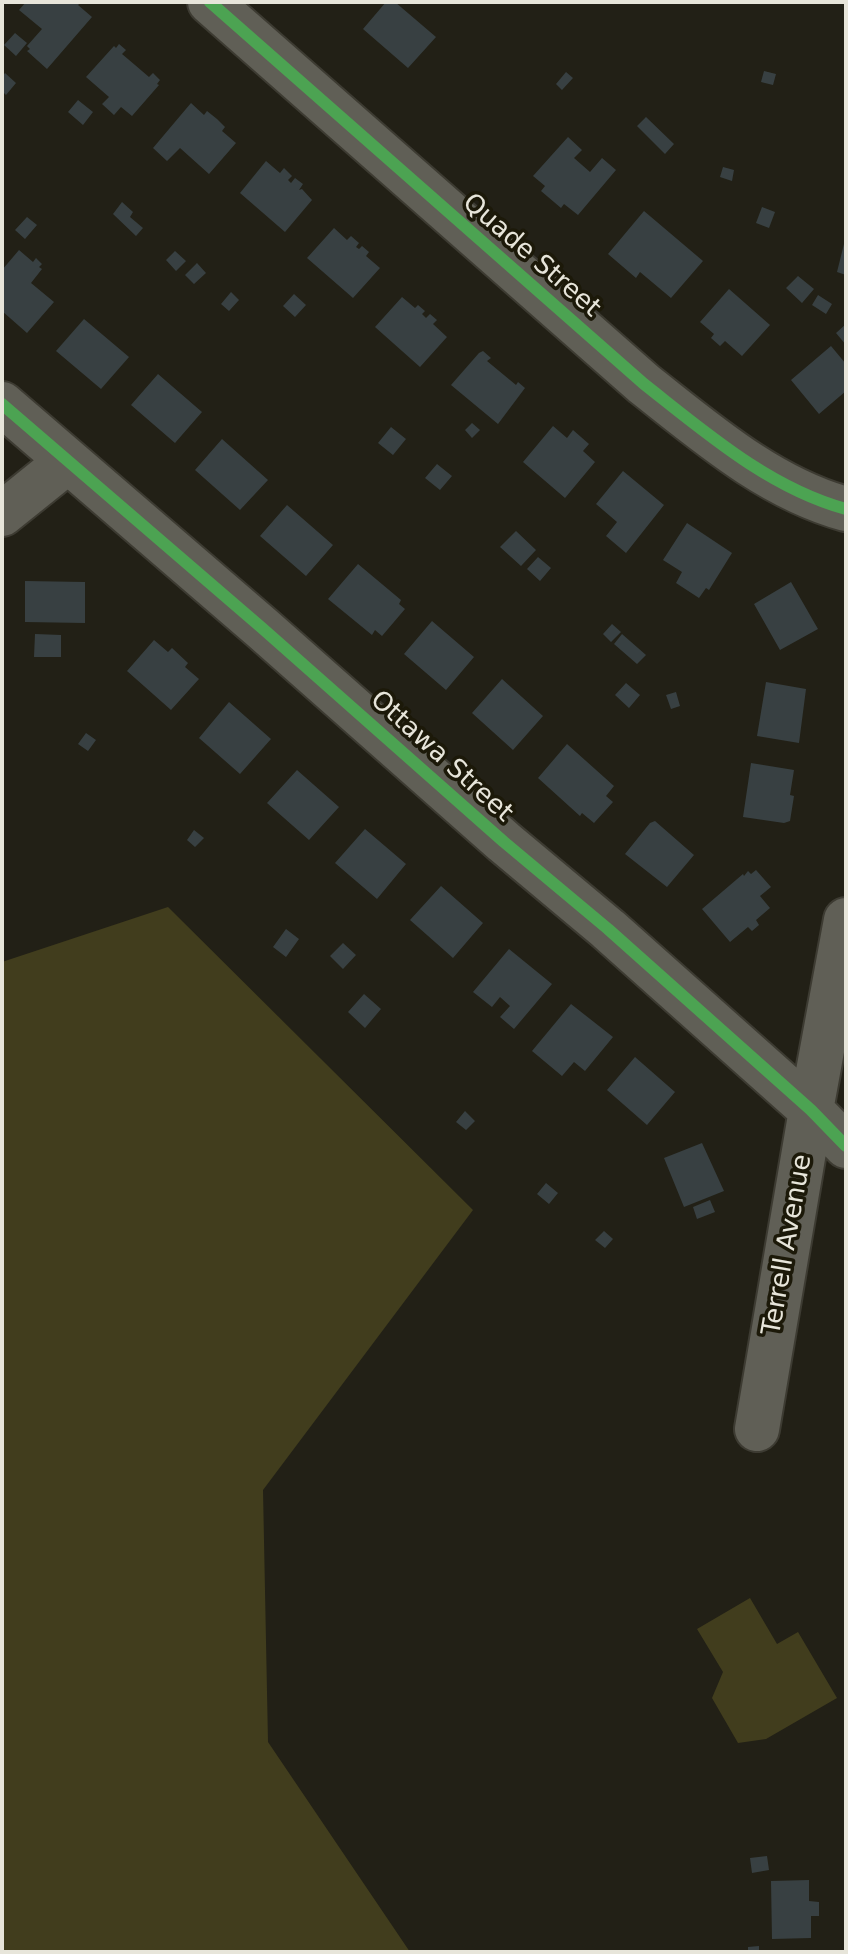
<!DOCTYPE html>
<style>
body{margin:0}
#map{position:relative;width:848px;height:1954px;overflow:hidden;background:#222016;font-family:"DejaVu Sans",sans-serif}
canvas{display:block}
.frame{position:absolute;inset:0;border:4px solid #e7e5da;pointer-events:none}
</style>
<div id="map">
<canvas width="848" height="1954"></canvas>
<div class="frame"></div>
</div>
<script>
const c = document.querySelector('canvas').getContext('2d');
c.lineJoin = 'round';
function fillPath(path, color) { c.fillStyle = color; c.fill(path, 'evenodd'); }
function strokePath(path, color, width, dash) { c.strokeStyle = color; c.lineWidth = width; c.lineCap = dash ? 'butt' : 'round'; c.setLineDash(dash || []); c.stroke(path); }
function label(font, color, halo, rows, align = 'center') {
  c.font = font + ' "DejaVu Sans",sans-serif'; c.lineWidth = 7; c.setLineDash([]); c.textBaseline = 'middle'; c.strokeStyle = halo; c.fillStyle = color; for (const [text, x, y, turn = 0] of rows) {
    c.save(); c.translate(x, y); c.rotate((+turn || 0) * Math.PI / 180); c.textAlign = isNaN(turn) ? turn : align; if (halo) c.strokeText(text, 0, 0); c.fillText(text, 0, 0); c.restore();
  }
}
fillPath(new Path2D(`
 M 168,907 L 473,1210 L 263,1490 L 268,1742 L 410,1952 L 2,1952 L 2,962 Z
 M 750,1598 L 777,1644 L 798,1632 L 837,1698 L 766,1739 L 738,1743 L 712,1698 L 723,1672 L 697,1629 Z`), '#413d1d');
fillPath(new Path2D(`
 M 26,2 L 81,2 L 78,5 L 92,17 L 47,69 L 27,51 L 30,49 L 27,46 L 42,29 L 19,10 Z
 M 386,2 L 395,2 L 436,37 L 408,68 L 363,29 Z
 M 15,33 L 27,43 L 16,56 L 4,45 Z
 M 119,44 L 126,50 L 122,54 L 135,65 L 149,77 L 153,73 L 160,80 L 157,84 L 159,85 L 132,116 L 121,107 L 114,115 L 102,104 L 109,97 L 86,77 L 114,46 L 116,48 Z
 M 764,71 L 776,74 L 773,85 L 761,82 Z
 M 566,72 L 573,78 L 562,90 L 556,84 Z
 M 5,73 L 16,83 L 6,95 L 2,91 L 2,77 Z
 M 78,100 L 93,112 L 83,125 L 68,112 Z
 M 191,103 L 204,115 L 207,111 L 217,119 L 225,127 L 222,131 L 236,143 L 209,174 L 180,148 L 167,161 L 153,148 Z
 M 646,117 L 674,144 L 665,154 L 637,126 Z
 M 568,137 L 582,150 L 574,158 L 590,172 L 602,158 L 616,170 L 578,215 L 564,204 L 561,208 L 541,191 L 545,186 L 533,176 Z
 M 266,161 L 280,173 L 284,168 L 292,176 L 288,180 L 291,183 L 295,178 L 303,184 L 299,190 L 302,189 L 312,200 L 285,232 L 240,193 Z
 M 723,167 L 734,170 L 732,181 L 720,177 Z
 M 122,202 L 133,212 L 130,217 L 143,228 L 136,236 L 113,214 Z
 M 762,207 L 775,212 L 769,228 L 756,223 Z
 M 644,211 L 703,261 L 671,298 L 640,272 L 636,278 L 608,254 Z
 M 27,217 L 37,225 L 25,239 L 15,230 Z
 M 334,228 L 347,240 L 351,236 L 359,243 L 356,247 L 359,249 L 362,246 L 369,252 L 366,256 L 380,268 L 353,298 L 307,258 Z
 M 845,240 L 846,240 L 846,275 L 837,272 Z
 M 19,250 L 33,262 L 36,258 L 42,264 L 39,267 L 42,269 L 31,283 L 54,302 L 27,333 L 2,311 L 2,270 Z
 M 175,251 L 186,261 L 176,271 L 166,260 Z
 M 197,263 L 206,273 L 194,284 L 185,275 Z
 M 798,276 L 814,289 L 802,303 L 786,288 Z
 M 729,289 L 770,325 L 742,356 L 725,341 L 720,346 L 711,338 L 714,334 L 700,322 Z
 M 231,292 L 239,300 L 229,311 L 221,304 Z
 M 294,294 L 306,305 L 295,317 L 283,306 Z
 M 818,295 L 832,304 L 826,314 L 812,305 Z
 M 402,297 L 415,308 L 418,305 L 425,311 L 422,314 L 426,318 L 430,314 L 437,320 L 433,324 L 447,337 L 420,367 L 375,327 Z
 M 84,319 L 129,357 L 101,389 L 56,351 Z
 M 846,324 L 846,345 L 836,333 Z
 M 831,346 L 846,364 L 846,391 L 819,414 L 791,380 Z
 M 483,351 L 491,358 L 487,361 L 516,385 L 518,382 L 525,388 L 498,424 L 451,385 L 479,353 Z
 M 158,374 L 202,412 L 175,443 L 131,405 Z
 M 472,423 L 480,430 L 472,438 L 465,430 Z
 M 553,426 L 567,438 L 573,430 L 589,444 L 583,451 L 595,462 L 565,498 L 523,462 Z
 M 391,427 L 406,439 L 393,455 L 378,443 Z
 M 222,439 L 268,480 L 240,510 L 195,470 Z
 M 437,464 L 452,476 L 440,490 L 425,478 Z
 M 623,471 L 664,505 L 626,553 L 606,536 L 617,522 L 596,504 Z
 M 287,505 L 333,545 L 306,576 L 260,536 Z
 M 687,523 L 732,553 L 709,590 L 706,588 L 699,598 L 676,583 L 682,572 L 663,560 Z
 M 516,531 L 536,550 L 521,566 L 500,547 Z
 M 538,557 L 551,568 L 540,581 L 527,569 Z
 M 358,564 L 401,600 L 399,604 L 405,609 L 382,636 L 375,630 L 372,635 L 328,599 Z
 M 25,581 L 85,582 L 85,623 L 25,622 Z
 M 791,582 L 818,629 L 780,650 L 754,604 Z
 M 432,621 L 474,657 L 446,690 L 404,654 Z
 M 612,624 L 621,632 L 611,642 L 603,634 Z
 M 35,634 L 61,635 L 61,657 L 34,657 Z
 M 622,634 L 646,655 L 637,664 L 614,644 Z
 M 154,640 L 168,652 L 172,648 L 188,663 L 185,667 L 199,679 L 171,710 L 127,671 Z
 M 502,679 L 543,716 L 513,750 L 472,713 Z
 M 766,682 L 806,689 L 799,743 L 757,736 Z
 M 626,683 L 640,695 L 629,708 L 615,695 Z
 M 676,692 L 680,706 L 671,709 L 666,695 Z
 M 229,702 L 271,739 L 240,774 L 199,738 Z
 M 86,733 L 96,740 L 88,751 L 78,744 Z
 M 567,744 L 614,786 L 606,796 L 613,802 L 594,823 L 582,813 L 580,816 L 538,778 Z
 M 751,763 L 794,770 L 790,795 L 794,796 L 790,821 L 784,823 L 743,817 Z
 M 297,770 L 339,807 L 309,840 L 267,803 Z
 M 655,821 L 694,855 L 667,887 L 625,854 L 650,823 Z
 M 365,829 L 406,864 L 377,899 L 335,863 Z
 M 194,830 L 204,838 L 195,847 L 187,840 Z
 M 756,870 L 771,887 L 760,896 L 770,908 L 756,920 L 759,925 L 752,931 L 748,927 L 730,942 L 702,909 L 743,874 L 744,876 L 748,871 L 751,874 Z
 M 441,886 L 483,923 L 453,958 L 410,920 Z
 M 286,929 L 299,939 L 286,957 L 273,947 Z
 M 343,943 L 356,955 L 343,969 L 330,956 Z
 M 509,949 L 552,984 L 514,1029 L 500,1017 L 510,1006 L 500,997 L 492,1007 L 473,992 Z
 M 364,994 L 381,1009 L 365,1028 L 348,1012 Z
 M 571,1004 L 613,1037 L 585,1071 L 574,1062 L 562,1076 L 532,1051 Z
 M 635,1057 L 675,1092 L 647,1125 L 607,1090 Z
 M 465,1111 L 475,1121 L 466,1130 L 456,1122 Z
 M 702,1143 L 724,1191 L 684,1207 L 664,1158 Z
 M 546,1183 L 558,1193 L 549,1204 L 537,1194 Z
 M 710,1200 L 715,1212 L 697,1219 L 693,1207 Z
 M 604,1231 L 613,1239 L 605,1248 L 595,1240 Z
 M 767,1856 L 769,1870 L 752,1873 L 750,1858 Z
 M 809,1880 L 809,1901 L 819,1902 L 819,1916 L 811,1916 L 811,1938 L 772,1939 L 771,1881 Z
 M 759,1946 L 759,1952 L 748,1952 L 748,1947 Z`), '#384042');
const minor = new Path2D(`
 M 210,2 L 644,384 C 705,432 769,488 846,509
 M 2,404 L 262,628 L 504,842 L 608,929 L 811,1110 L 846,1146
 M 2,514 L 68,461
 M 757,1429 L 811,1110 L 846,920`);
strokePath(minor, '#3d3b32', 48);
strokePath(minor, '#605f56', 44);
strokePath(new Path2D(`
 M 210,2 L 644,384 C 705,432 769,488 846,509
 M 2,404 L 262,628 L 504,842 L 608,929 L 811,1110 L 846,1146`), '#4ca352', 12);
label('26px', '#e7e5da', '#1c1909', [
 ["Quade Street",531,256,41],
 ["Ottawa Street",441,757,42],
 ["Terrell Avenue",788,1245,-80]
]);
</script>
